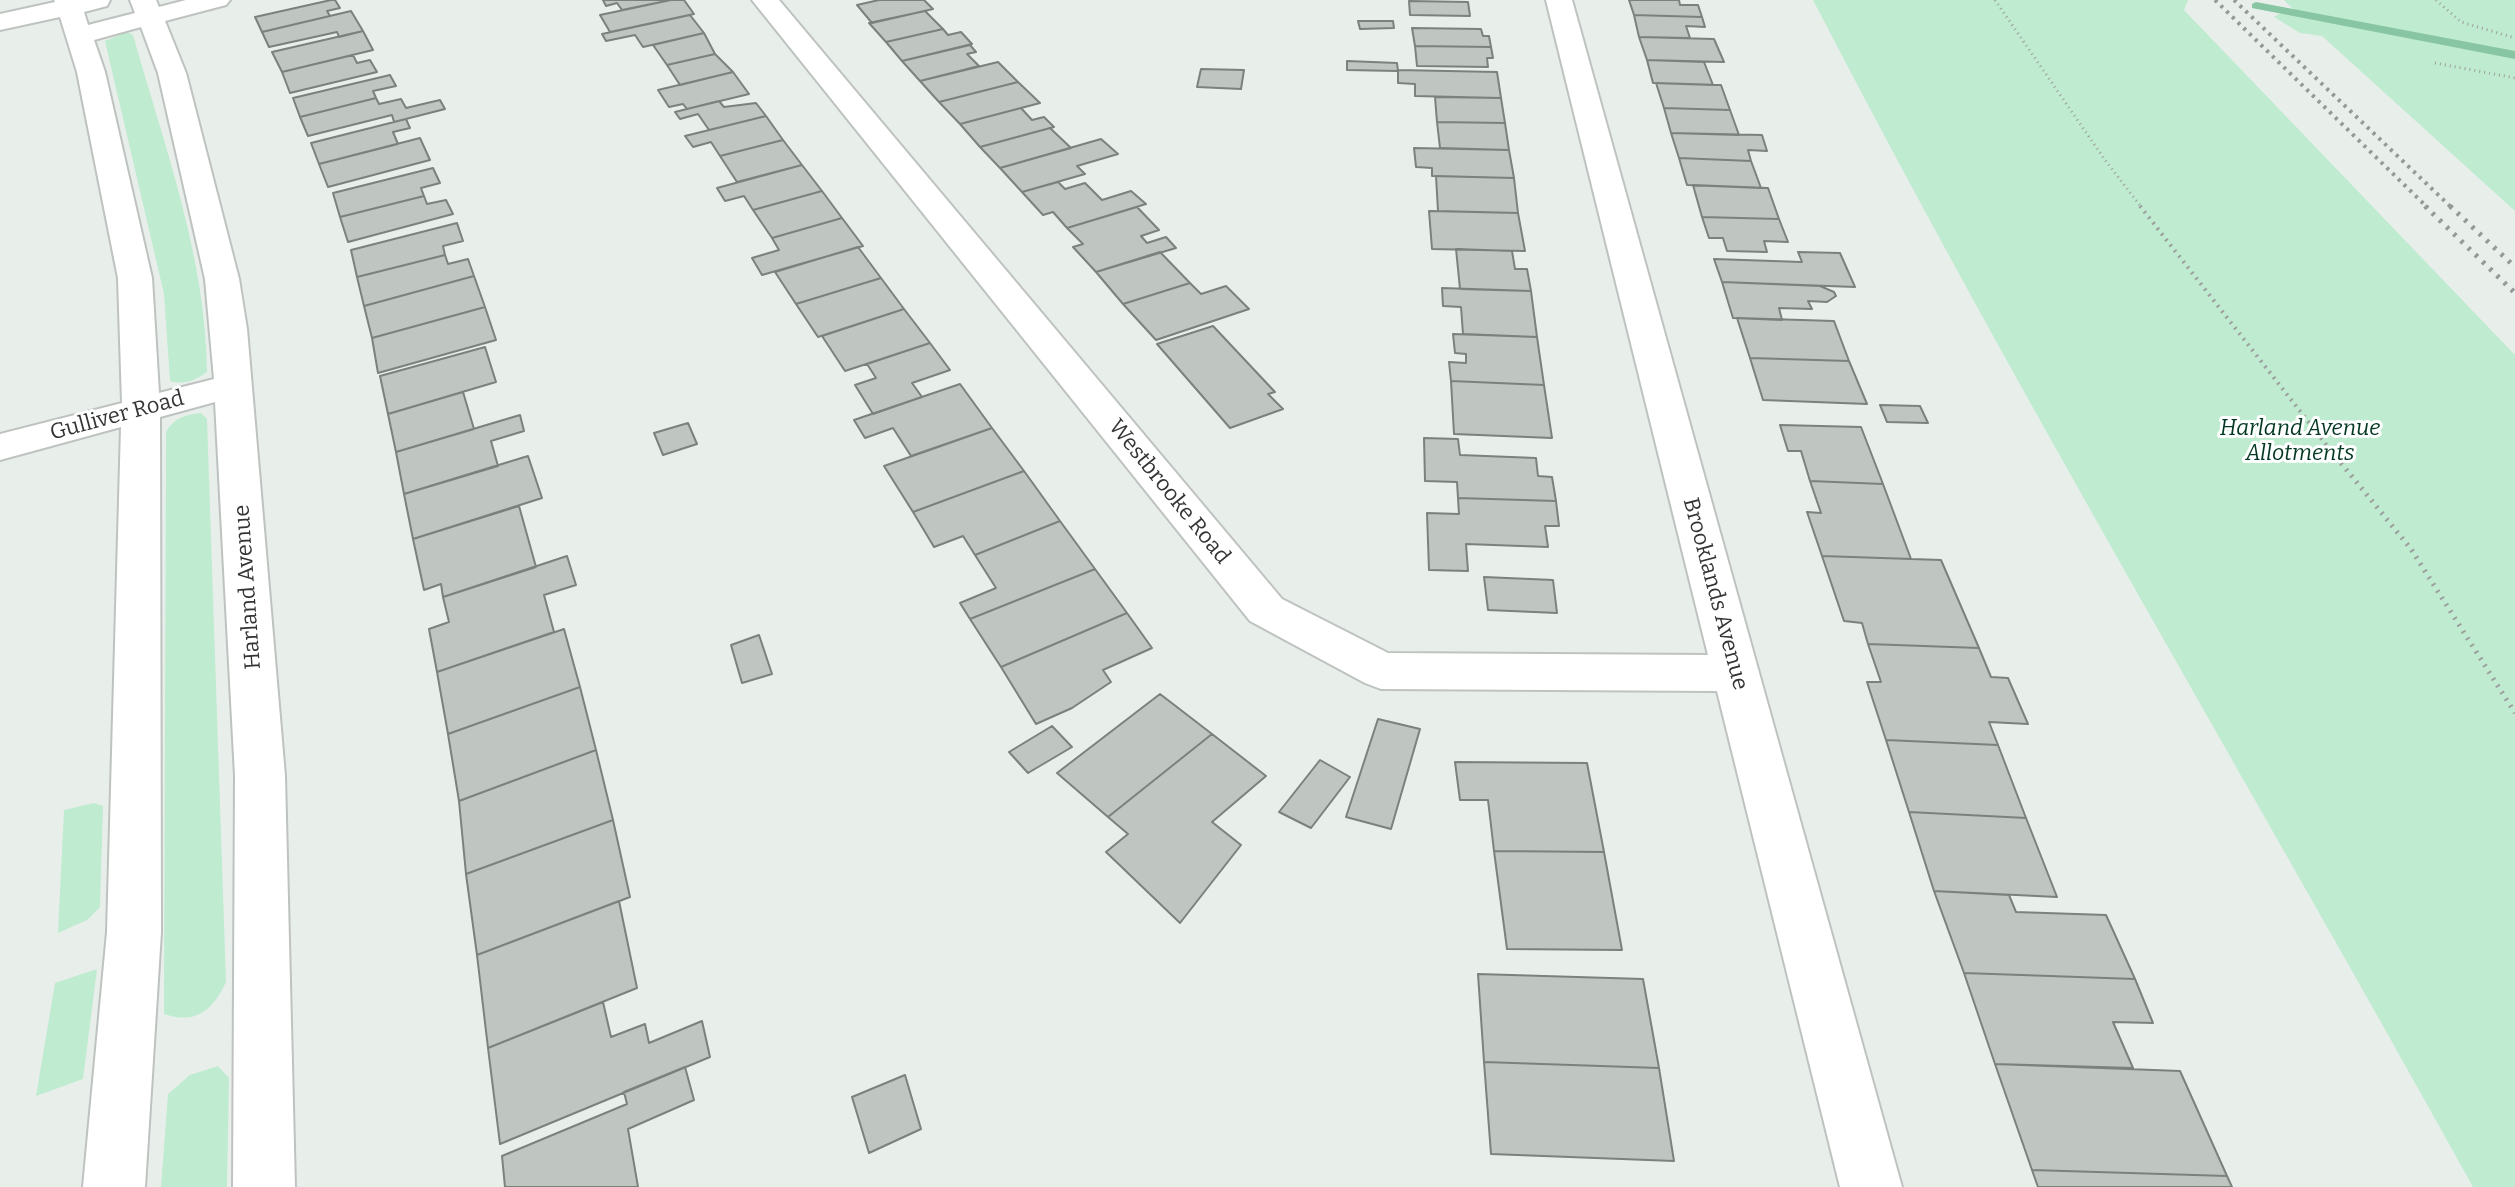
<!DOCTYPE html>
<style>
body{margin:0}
canvas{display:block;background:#e8eeea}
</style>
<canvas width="2515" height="1187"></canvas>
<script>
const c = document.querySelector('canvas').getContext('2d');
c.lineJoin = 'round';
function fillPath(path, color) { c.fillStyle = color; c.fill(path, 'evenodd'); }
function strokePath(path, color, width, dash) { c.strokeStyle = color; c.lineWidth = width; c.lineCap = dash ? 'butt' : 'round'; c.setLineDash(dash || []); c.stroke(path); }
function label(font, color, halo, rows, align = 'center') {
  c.font = font + ' Bitter,serif'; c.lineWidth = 6; c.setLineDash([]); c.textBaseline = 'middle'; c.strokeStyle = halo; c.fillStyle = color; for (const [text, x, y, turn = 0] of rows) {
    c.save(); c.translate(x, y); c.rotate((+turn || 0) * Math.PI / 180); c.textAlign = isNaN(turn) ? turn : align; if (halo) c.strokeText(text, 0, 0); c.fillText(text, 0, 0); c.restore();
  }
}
fillPath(new Path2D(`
 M 1813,0 L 2188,0 L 2184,10 L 2515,355 L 2515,1187 L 2473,1187 C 2254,791 2021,402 1813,0 Z
 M 2284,0 L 2515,0 L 2515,211 L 2322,36 L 2300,33 L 2274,17 L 2281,13 L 2297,13 Z
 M 127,32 L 133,35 C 164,145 206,257 207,372 C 194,381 185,385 170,381 L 164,294 L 105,41 Z
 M 201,413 L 207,419 L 226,982 C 213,1010 196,1025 164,1014 L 166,432 C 174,418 185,415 201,413 Z
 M 94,803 L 103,806 L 100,907 L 87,920 L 58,933 L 64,810 Z
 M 97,969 L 83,1079 L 36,1096 L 55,983 Z
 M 218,1066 L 229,1078 L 227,1187 L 161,1187 L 168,1094 L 190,1075 Z`), '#bfebd1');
fillPath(new Path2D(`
 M 2256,2 L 2515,51 L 2515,59 L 2252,8 L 2252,4 Z`), '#87c5a3');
const building = new Path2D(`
 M 331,0 L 335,0 L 340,8 L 327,11 L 330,16 L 262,32 L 255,17 Z
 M 603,0 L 671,0 L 622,10 L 617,3 L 606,6 Z
 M 671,0 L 684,0 L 694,14 L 610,32 L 600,15 Z
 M 879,0 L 924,0 L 933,9 L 872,23 L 857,5 Z
 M 1629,0 L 1679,0 L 1680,5 L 1698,5 L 1702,17 L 1634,15 Z
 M 1409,1 L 1468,2 L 1470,16 L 1410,15 Z
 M 351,11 L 363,31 L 339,37 L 337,32 L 269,47 L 262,32 Z
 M 925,11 L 943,29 L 886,42 L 869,23 Z
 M 690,15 L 704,33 L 643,47 L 635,35 L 606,41 L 602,34 Z
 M 1634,15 L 1702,17 L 1705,27 L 1686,26 L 1690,38 L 1639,37 Z
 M 1358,21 L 1393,21 L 1394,28 L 1360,29 Z
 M 1412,28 L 1481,29 L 1483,36 L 1489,36 L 1491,47 L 1415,46 Z
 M 943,29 L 948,35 L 961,32 L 972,44 L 902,61 L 886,42 Z
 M 363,31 L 373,50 L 282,72 L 272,52 Z
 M 704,33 L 715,54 L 667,65 L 653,45 Z
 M 1639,37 L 1714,39 L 1724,62 L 1647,60 Z
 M 970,45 L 976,52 L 967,54 L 979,66 L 920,81 L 902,61 Z
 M 1415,46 L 1491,47 L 1493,58 L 1487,58 L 1488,67 L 1417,66 Z
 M 715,54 L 733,72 L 680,85 L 667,65 Z
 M 353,55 L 357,63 L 370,60 L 377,72 L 290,93 L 282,72 Z
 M 1647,60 L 1704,62 L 1713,85 L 1653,83 Z
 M 1347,61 L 1397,63 L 1398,71 L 1347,70 Z
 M 998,62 L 1018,82 L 939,102 L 920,81 Z
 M 1201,69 L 1244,70 L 1241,89 L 1197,87 Z
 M 1398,70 L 1497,72 L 1501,98 L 1415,96 L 1415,84 L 1398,83 Z
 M 733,72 L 749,94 L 687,109 L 683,104 L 669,107 L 658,90 Z
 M 390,75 L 396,86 L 373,91 L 376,98 L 300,117 L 293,98 Z
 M 1018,82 L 1040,103 L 960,124 L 939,102 Z
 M 1656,83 L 1721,85 L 1730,110 L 1664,108 Z
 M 1435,97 L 1501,98 L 1505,123 L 1437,122 Z
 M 376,98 L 379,104 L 401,99 L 406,108 L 440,100 L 445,109 L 394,122 L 392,115 L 308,136 L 300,117 Z
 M 719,101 L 724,107 L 756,103 L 766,116 L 709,130 L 698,114 L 680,119 L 675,112 Z
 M 1021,108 L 1032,120 L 1044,117 L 1054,127 L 980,147 L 960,124 Z
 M 1664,108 L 1730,110 L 1739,135 L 1671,133 Z
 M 766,116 L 783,140 L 720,156 L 711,142 L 693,147 L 685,136 Z
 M 406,119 L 410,128 L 393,132 L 398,144 L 319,164 L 311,143 Z
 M 1437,122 L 1505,123 L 1509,150 L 1440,148 Z
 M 1050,128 L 1071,148 L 1000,168 L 980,147 Z
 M 1671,133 L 1762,135 L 1767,151 L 1748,150 L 1751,161 L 1679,158 Z
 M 420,138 L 430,160 L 328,187 L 319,164 Z
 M 1101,139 L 1118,154 L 1077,166 L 1085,174 L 1022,192 L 1000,168 Z
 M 783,140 L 802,165 L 737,182 L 720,156 Z
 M 1414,148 L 1509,150 L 1514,178 L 1432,176 L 1432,168 L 1416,167 Z
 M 1679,158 L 1751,161 L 1761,188 L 1687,185 Z
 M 802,165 L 822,191 L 753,210 L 744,196 L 725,201 L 717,188 Z
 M 433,168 L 440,183 L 421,188 L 424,196 L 340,217 L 333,193 Z
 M 1436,176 L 1514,178 L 1518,213 L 1438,211 Z
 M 1058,182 L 1065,189 L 1085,183 L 1102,200 L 1131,191 L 1146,204 L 1067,228 L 1053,212 L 1043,215 L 1022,192 Z
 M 1693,185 L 1768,188 L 1779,219 L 1702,217 Z
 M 822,191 L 842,218 L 772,238 L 753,210 Z
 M 424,196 L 427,204 L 446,200 L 453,214 L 348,242 L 340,217 Z
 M 1137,207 L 1159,230 L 1141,236 L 1147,243 L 1166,237 L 1176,248 L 1096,272 L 1073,247 L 1083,244 L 1067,228 Z
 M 1429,211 L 1518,213 L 1525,251 L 1432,249 Z
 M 1702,217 L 1779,219 L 1788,242 L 1764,241 L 1767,252 L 1727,251 L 1723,238 L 1709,238 Z
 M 842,218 L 863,246 L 762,275 L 752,258 L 779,250 L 772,238 Z
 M 457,223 L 463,241 L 443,246 L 445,255 L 357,277 L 351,250 Z
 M 858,247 L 881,278 L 796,304 L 775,272 Z
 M 1456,249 L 1512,251 L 1515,269 L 1527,269 L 1531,291 L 1460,289 Z
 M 1160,252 L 1190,283 L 1123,304 L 1096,272 Z
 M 1798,252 L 1840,253 L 1855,287 L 1722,282 L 1714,259 L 1802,262 Z
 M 445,255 L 448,264 L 468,259 L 474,276 L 364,306 L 357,277 Z
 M 474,276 L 485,307 L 372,338 L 364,306 Z
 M 881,278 L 904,309 L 818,337 L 796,304 Z
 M 1722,282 L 1820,286 L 1834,292 L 1836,296 L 1827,302 L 1808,301 L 1812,309 L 1779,308 L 1782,320 L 1733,318 Z
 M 1190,283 L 1201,294 L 1226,286 L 1249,309 L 1156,340 L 1123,304 Z
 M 1442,288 L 1531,291 L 1537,337 L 1463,334 L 1461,307 L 1443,306 Z
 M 485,307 L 496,340 L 378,373 L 372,338 Z
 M 904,309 L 930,343 L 845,371 L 822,336 Z
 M 1737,318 L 1834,321 L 1849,361 L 1750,358 Z
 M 1213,326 L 1275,392 L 1268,394 L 1283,409 L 1230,428 L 1157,344 Z
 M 1453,334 L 1537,337 L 1544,385 L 1451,381 L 1449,362 L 1466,363 L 1466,354 L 1455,353 Z
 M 930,343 L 950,370 L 912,383 L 922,397 L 873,414 L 855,385 L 876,378 L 867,364 Z
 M 485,347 L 496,382 L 388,414 L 380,376 Z
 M 1750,358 L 1849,361 L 1867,404 L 1763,400 Z
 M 1451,381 L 1544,385 L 1552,438 L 1454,434 Z
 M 960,384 L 992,428 L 911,456 L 893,428 L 865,438 L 854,420 Z
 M 463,392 L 474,429 L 396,452 L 388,414 Z
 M 1880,405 L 1920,406 L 1928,423 L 1887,422 Z
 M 520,415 L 524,431 L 491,441 L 498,466 L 404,494 L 396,452 Z
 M 688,423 L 697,444 L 663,455 L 654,433 Z
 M 1780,425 L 1861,427 L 1883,484 L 1810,481 L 1801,451 L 1788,451 Z
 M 992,428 L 1024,471 L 913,512 L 884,466 Z
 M 1424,438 L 1458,439 L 1460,455 L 1536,458 L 1538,476 L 1552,477 L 1556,501 L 1458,498 L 1457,482 L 1425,481 Z
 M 528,456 L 542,498 L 413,539 L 404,494 Z
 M 1024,471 L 1060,521 L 975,555 L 963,536 L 934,547 L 913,512 Z
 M 1810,481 L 1883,484 L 1911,559 L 1822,556 L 1807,512 L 1821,513 Z
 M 1458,498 L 1556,501 L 1559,526 L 1545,526 L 1548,547 L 1466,544 L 1468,571 L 1429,570 L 1427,513 L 1459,514 Z
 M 519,506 L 536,567 L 443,597 L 441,584 L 424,590 L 413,539 Z
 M 1060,521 L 1095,569 L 970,619 L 960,603 L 996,588 L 975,555 Z
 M 567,556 L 576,585 L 544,595 L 554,632 L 437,672 L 429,629 L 449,622 L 443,597 Z
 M 1822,556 L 1941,560 L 1979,648 L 1868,644 L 1862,623 L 1844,621 Z
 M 1095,569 L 1127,613 L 1001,667 L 970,619 Z
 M 1484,577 L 1553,580 L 1557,613 L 1488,610 Z
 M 1127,613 L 1152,648 L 1103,670 L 1111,682 L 1072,708 L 1036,724 L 1001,667 Z
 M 564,629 L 580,687 L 448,734 L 437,672 Z
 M 759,635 L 772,674 L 742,683 L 731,645 Z
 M 1868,644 L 1979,648 L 1991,677 L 2008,678 L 2028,724 L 1989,722 L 1998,745 L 1886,740 L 1867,682 L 1881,682 Z
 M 580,687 L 596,750 L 459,801 L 448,734 Z
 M 1160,694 L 1212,734 L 1108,817 L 1057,773 Z
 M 1378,719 L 1420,729 L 1391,829 L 1346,817 Z
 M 1052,726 L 1072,747 L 1028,773 L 1009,752 Z
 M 1212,734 L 1266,776 L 1212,822 L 1241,845 L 1180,923 L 1106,852 L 1128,834 L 1108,817 Z
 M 1886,740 L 1998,745 L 2026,818 L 1909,812 Z
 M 596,750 L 613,820 L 466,874 L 459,801 Z
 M 1320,760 L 1350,777 L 1311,828 L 1279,812 Z
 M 1455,762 L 1587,763 L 1604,852 L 1494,851 L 1488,800 L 1460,800 Z
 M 1909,812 L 2026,818 L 2057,897 L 1934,891 Z
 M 613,820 L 630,897 L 477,955 L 466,874 Z
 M 1494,851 L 1604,852 L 1622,950 L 1507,949 Z
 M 1934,891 L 2009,895 L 2016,912 L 2106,915 L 2135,979 L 1964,973 Z
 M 619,901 L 637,988 L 488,1048 L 477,955 Z
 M 1964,973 L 2135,979 L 2153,1023 L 2113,1022 L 2133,1068 L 1995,1064 Z
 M 1478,974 L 1643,979 L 1659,1068 L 1484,1062 Z
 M 603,1002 L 611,1037 L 645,1024 L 649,1043 L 702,1021 L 710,1057 L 500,1144 L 488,1048 Z
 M 1484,1062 L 1659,1068 L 1674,1161 L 1491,1154 Z
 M 1995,1064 L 2180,1071 L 2227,1176 L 2032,1170 Z
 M 685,1067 L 694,1100 L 628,1129 L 638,1187 L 505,1187 L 502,1156 L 627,1104 L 624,1092 Z
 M 905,1075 L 921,1129 L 869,1153 L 852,1097 Z
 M 2032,1170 L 2227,1176 L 2232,1187 L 2038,1187 Z`);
fillPath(building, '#bfc5c1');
strokePath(building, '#7b817d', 2);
const minor = new Path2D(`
 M 54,0 L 110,0 L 107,6 L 84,12 L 88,25 L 135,13 L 130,0 L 156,0 L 159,7 L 186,0 L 230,0 L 226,5 L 165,21 L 186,73 L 239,279 L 247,329 L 285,776 L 295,1187 L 233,1187 L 235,776 L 215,402 L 160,417 L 161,932 L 145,1187 L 83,1187 L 107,932 L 121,427 L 0,460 L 0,434 L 122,403 L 118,278 L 77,72 L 60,17 L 0,30 L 0,14 L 55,2 ZM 141,27 L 158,73 L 205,279 L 214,379 L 159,393 L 152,278 L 105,72 L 94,40 Z
 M 752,0 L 779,0 L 1282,599 L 1388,653 L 1708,655 L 1546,0 L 1572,0 L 1902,1187 L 1840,1187 L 1717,691 L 1381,689 L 1365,683 L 1250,621 Z`);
strokePath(minor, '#bec3c0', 4);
strokePath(new Path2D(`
 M 1995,0 L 2105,160 L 2142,208
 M 2436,0 L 2461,22 L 2515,38
 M 2435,63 L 2515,78`), '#9ca09d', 3, [1, 4]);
strokePath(new Path2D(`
 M 2140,206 L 2342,465`), '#9ca09d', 4, [2, 5]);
strokePath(new Path2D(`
 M 2341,463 L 2411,549 L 2515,713`), '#9ca09d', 5, [2, 6]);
fillPath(minor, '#fff');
strokePath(new Path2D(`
 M 2215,0 L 2428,208
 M 2234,0 L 2452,208`), '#959997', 4, [3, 5]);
strokePath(new Path2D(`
 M 2425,206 L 2515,293
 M 2450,206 L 2515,267`), '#959997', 5, [3, 7]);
label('22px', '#333534', '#fff', [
 ["Gulliver Road",117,416,-15],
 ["Westbrooke Road",1169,492,51],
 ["Harland Avenue",248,587,-94],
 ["Brooklands Avenue",1715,594,75]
]);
label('italic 22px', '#033822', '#fff', [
 ["Harland Avenue",2300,429],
 ["Allotments",2300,454]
]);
</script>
